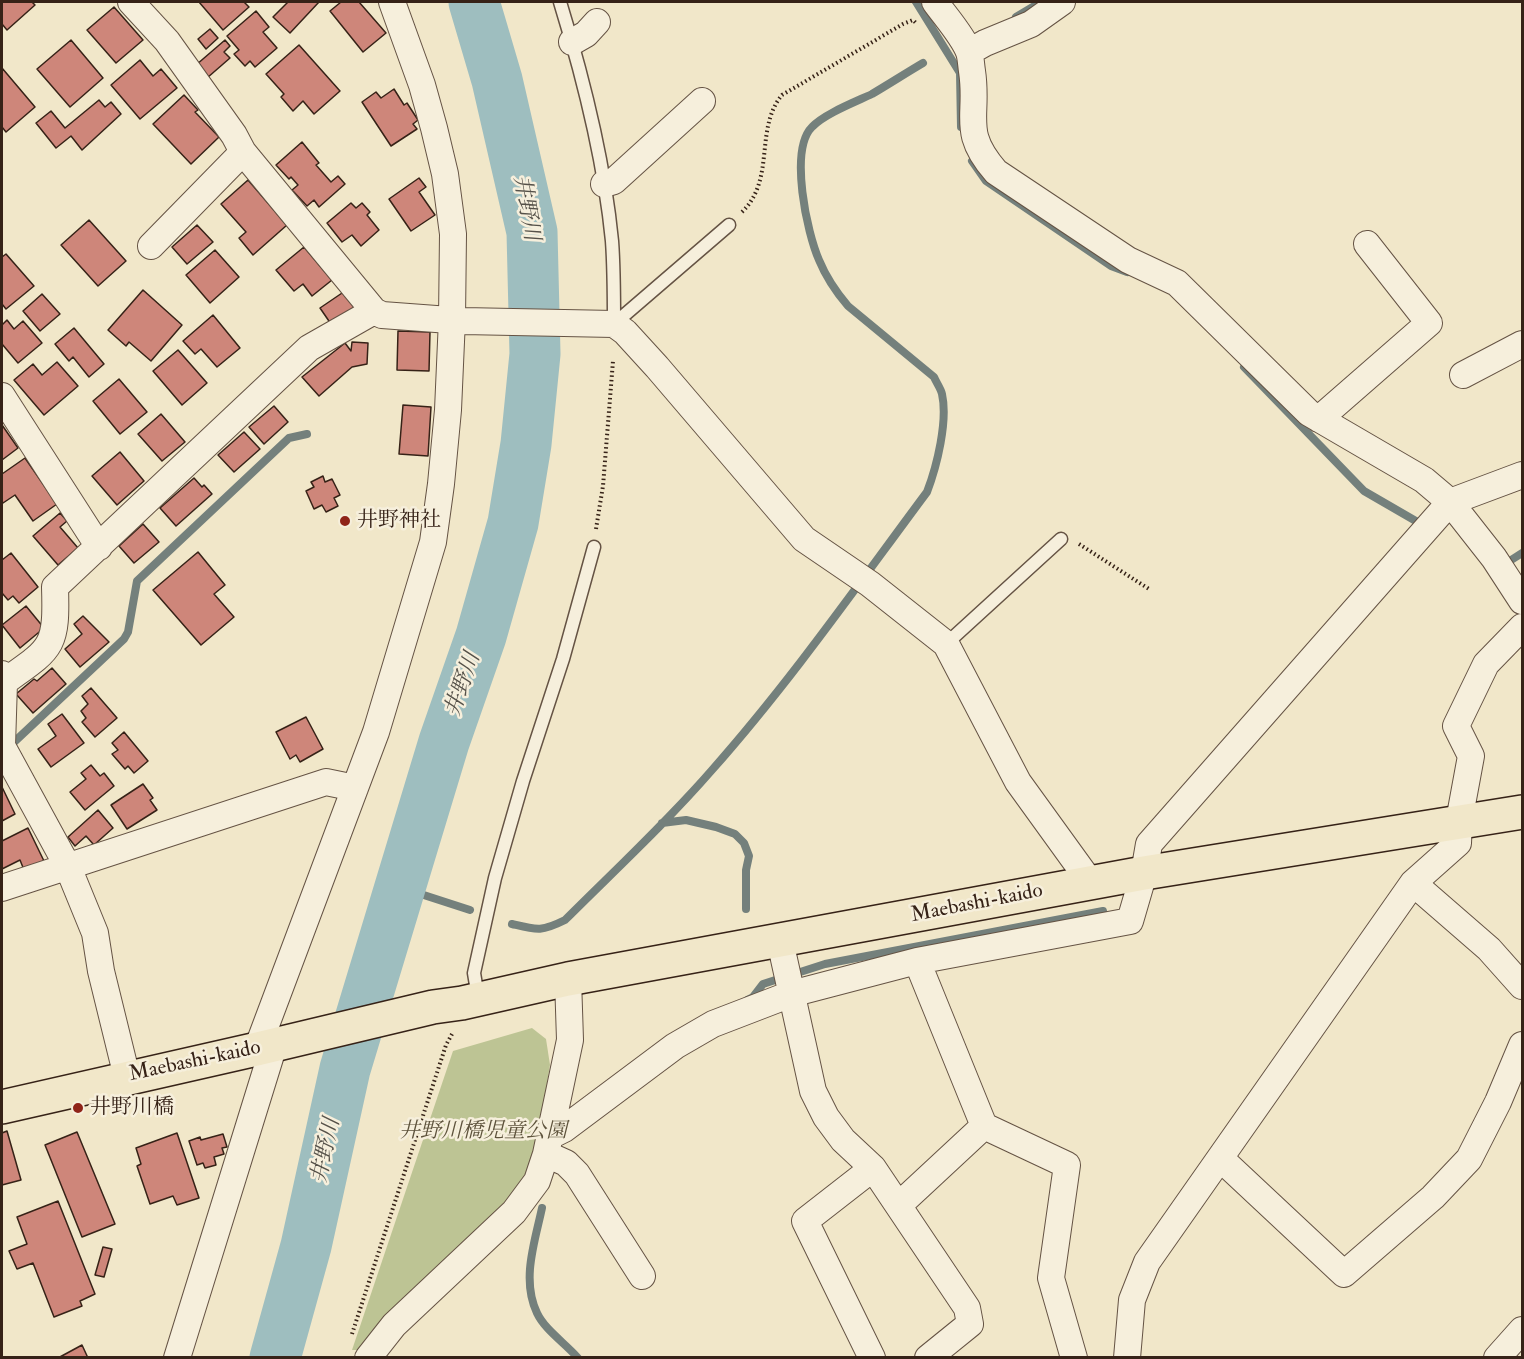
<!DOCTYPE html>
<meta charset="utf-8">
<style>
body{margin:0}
#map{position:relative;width:1524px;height:1359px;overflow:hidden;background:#f1e7c9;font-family:"IM FELL Double Pica",serif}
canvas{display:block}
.frame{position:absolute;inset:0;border:3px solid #362217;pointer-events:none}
</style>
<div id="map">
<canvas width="1524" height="1359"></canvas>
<div class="frame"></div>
</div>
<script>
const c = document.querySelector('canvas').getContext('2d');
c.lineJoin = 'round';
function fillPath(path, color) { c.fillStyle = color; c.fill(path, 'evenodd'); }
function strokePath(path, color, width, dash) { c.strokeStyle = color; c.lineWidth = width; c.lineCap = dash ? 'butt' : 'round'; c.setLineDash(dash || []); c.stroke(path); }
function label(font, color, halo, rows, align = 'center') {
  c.font = font + ' "IM FELL Double Pica","Noto Serif JP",serif'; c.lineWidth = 5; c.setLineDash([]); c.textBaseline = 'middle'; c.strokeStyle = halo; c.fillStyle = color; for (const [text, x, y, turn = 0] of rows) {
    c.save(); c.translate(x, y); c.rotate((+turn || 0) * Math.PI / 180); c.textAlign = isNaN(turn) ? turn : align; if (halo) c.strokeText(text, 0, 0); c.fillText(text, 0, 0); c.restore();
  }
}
fillPath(new Path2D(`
 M 532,1028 L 546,1039 L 550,1065 L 537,1144 L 519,1189 L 360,1350 L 352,1350 L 453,1051 Z`), '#bdc494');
strokePath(new Path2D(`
 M 916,2 L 960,73 L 961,127
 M 1016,17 L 1041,2
 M 972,161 L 986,181 L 1111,266 L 1127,272
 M 1244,367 L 1364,491 L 1421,524 L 1425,524
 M 1504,558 L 1508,562 L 1522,553
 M 12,744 L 124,639 L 128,632 L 137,581 L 289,438 L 307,434
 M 662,823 L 686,820 L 716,827 L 735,834 L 744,843 L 749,856 L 746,870 L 746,909
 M 399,887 L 470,910
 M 512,924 C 537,930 541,932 565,920 C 614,871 666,823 712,770 C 790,682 857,586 927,492 C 937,466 948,421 942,394 C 941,389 936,382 934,377 L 848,306 C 836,292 826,277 819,260 C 807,233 789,150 812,127 C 824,114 855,102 872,94 C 889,84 906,73 923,63
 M 747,1000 L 753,997 L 763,984 L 825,964 L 1103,911
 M 542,1208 C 535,1241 521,1280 537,1313 C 545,1330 565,1343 578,1358`), '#74807c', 8);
strokePath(new Path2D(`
 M 275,1358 L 306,1246 L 345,1069 L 444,742 L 481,636 L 513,523 L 526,444 L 535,354 L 532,232 L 497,80 L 474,2`), '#9ebebf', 51);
const building = new Path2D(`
 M 2,2 L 32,2 L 35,5 L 7,30 L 2,24 Z
 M 199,2 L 244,2 L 249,7 L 223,30 Z
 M 288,2 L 319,2 L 290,33 L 273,17 Z
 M 341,2 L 359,2 L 386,33 L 363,52 L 330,11 Z
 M 114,7 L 143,40 L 116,63 L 87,30 Z
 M 256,11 L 269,27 L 263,32 L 277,48 L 255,67 L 250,61 L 245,66 L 234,54 L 239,50 L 227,36 Z
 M 210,29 L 218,38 L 206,49 L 198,39 Z
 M 71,40 L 103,78 L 70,107 L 37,69 Z
 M 225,40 L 230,46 L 224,52 L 230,58 L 207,78 L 196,65 Z
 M 299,45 L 340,91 L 314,114 L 303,101 L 293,111 L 281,97 L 284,94 L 266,74 Z
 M 140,60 L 153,76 L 161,69 L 177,88 L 140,119 L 111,85 Z
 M 2,68 L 35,107 L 6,132 L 2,127 Z
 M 394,89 L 404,105 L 407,103 L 418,120 L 413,124 L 417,129 L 391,146 L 362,102 L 376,92 L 381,98 Z
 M 184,95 L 198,110 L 195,112 L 219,137 L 191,164 L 153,124 Z
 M 99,100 L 105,107 L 111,102 L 121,114 L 82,150 L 71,136 L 56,148 L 36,123 L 51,111 L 65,128 Z
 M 302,142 L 319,163 L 316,165 L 331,182 L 338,176 L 345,184 L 319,207 L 314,200 L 307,206 L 292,190 L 298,185 L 291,177 L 289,179 L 276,165 Z
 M 419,178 L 426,187 L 419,192 L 435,215 L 411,231 L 389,199 Z
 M 248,180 L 287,225 L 253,255 L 239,238 L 246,232 L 221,204 Z
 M 351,203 L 356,208 L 362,203 L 370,212 L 367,215 L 379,230 L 361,246 L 352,235 L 342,242 L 327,223 Z
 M 89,220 L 126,261 L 98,286 L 61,245 Z
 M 197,225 L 213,242 L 187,264 L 172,247 Z
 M 304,247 L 332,280 L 312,296 L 303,284 L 294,291 L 276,270 Z
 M 215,250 L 239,277 L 210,303 L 186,275 Z
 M 6,254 L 34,286 L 6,309 L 2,304 L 2,257 Z
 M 143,290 L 182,325 L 151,361 L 129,342 L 126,346 L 108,330 Z
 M 345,291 L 356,306 L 331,324 L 320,308 Z
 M 42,294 L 60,314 L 40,331 L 23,311 Z
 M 213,315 L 240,348 L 217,367 L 201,349 L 195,354 L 183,341 Z
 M 7,320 L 14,329 L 23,321 L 42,343 L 18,363 L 2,344 L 2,325 Z
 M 74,328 L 104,364 L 89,377 L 73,357 L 69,361 L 55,344 Z
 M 398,331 L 430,332 L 429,371 L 397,370 Z
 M 352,342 L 368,343 L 367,364 L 352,367 L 319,396 L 302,377 L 345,343 L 351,351 Z
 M 178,350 L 207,383 L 182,405 L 153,371 Z
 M 57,362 L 78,386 L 44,415 L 14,380 L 33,364 L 42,375 Z
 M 119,379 L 147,412 L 120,434 L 93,401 Z
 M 403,405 L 431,407 L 428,456 L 399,454 Z
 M 274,406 L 288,422 L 264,444 L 249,427 Z
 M 161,414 L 185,442 L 162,461 L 138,434 Z
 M 2,425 L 18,448 L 2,460 Z
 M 244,432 L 260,449 L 234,472 L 218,455 Z
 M 120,452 L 144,481 L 117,505 L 92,476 Z
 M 25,458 L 57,504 L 33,521 L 15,495 L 3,503 L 2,501 L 2,474 Z
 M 323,476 L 325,482 L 332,479 L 340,495 L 334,498 L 338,506 L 326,512 L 322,505 L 314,509 L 306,491 L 314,487 L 311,482 Z
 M 194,478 L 202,487 L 204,485 L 212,494 L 176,526 L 160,508 Z
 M 60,513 L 67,521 L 60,527 L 78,548 L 58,565 L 33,536 Z
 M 143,524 L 159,542 L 134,563 L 119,546 Z
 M 198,552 L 225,585 L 214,594 L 234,617 L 201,645 L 153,590 Z
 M 11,553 L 38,587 L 19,603 L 13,596 L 8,600 L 2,593 L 2,560 Z
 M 26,606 L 44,628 L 20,648 L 2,625 Z
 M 83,616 L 109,642 L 80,667 L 65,649 L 82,634 L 74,624 Z
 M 52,668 L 66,684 L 33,713 L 16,694 L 34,679 L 37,681 Z
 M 91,688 L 117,718 L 95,737 L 82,722 L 86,718 L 81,711 L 88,704 L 82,696 Z
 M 62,714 L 84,743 L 51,767 L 38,749 L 56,736 L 48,724 Z
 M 306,717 L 323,749 L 300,762 L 296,755 L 290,759 L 276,732 Z
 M 124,732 L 148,761 L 134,773 L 128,766 L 125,769 L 112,754 L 118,750 L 112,743 Z
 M 91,765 L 100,776 L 104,773 L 114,786 L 85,810 L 70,792 L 86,779 L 81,773 Z
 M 143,784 L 153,798 L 150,800 L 157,810 L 127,829 L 111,805 Z
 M 2,787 L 15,814 L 2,821 Z
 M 98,810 L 113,828 L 94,845 L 86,836 L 75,846 L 68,837 Z
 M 28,828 L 44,861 L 24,870 L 20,860 L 2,869 L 2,841 Z
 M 7,1131 L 21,1180 L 2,1185 L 2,1133 Z
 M 77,1132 L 115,1224 L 82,1237 L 45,1145 Z
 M 177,1133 L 199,1198 L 177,1205 L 173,1196 L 150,1204 L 137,1166 L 141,1164 L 136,1148 Z
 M 223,1134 L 227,1147 L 222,1148 L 224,1154 L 214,1157 L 216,1165 L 205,1168 L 203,1163 L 197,1165 L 189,1141 L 200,1137 L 201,1140 Z
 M 58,1201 L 95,1294 L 80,1301 L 82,1306 L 54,1317 L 33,1263 L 17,1269 L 9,1251 L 27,1244 L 17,1217 Z
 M 103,1247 L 112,1249 L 104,1277 L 95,1275 Z
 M 82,1345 L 88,1358 L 58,1358 Z`);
fillPath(building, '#ce867a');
strokePath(building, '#362217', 1.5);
const service = new Path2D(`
 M 560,2 C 584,80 604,159 612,241 C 614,268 614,296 614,324
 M 614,324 L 729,225
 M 946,644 L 1061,539
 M 478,997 L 474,973 L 495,878 L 523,781 L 563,659 L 594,547`);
const minor = new Path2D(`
 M 131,2 L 167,41 L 234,135 L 243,152 L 374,311
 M 935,2 C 945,16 963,36 969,52 C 971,58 971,65 972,71 C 979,117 960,131 996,172 L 1128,260 L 1177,283 L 1309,413 L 1424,480 L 1450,502 L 1522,475
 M 572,42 L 586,34 L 597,22
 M 969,52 L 985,43 L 1031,24 L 1062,2
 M 604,184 L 614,181 L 702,101
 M 151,246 L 243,152
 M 1463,375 L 1522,344
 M 2,396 L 99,547
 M 1319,419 L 1429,323 L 1367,244
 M 2,674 L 4,682 L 2,746 L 68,867 L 95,933 L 101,971 L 127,1077
 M 4,682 C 52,648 57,648 55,587 L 309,348 L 374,311 L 382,315 L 463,321 L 614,324 L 625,332 L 657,367 L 804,539 L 870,584 L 946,644 L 1018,782 L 1091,883
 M 1413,883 L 1489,949 L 1522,986
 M 2,888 L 326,782 L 355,788
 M 780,941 L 813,1091 L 826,1117 L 843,1140 L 873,1168 L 967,1308 L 970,1324 L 928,1358
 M 917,961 L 984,1126 L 1067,1165 L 1051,1278 L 1074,1358
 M 257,1049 L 376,732 L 433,542 L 441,484 L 448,410 L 452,319 L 453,234 L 445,174 L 434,128 L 422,85 L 392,2
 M 550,1136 L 564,1129 L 675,1046 L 713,1024 L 791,994 L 917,961 L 1130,921 L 1144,873 L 1149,844 L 1450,502 L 1494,558 L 1522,601
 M 546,1154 L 566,1163 L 577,1174 L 642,1276
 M 1220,1158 L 1344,1274 L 1433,1197 L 1469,1159 L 1498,1102 L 1522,1045
 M 899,1205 L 984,1126
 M 177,1358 L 274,1045
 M 368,1358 L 394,1325 L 514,1212 L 537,1181 L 546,1154 L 570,1040 L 568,979
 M 872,1358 L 805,1221 L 873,1168
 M 1127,1358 L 1132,1300 L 1147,1262 L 1413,883 L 1458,843 L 1459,821 L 1471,756 L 1456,726 L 1486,664 L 1522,627
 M 1497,1358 L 1522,1330`);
const primary = new Path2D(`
 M 2,1107 L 257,1049 L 433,1007 L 462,1003 L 568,979 L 1144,873 L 1522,812`);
strokePath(service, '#655344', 15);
strokePath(minor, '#655344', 28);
strokePath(primary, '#362217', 36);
strokePath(new Path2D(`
 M 742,212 C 776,179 754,129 782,95 L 903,24 L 913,20 L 916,23
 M 596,529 L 603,486 L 613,361
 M 1079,544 L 1149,589
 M 352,1334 L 446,1045 L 452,1034`), '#362217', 4, [1.5, 3]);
strokePath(service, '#f6efdc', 12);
strokePath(minor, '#f6efdc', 26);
strokePath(primary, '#f1e7c9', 33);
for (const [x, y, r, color] of [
 [345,521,6,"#8f2418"],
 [78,1108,6,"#8f2418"]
]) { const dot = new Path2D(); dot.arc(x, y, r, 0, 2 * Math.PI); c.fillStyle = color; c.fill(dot); strokePath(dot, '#f6efdc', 2); }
label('21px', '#362217', '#f6efdc', [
 ["井野神社",357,521],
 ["井野川橋",90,1108]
], 'left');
label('21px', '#362217', '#f6efdc', [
 ["Maebashi-kaido",977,904,-11],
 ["Maebashi-kaido",195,1062,-12]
]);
label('italic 21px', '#5e533c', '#f6efdc', [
 ["井野川橋児童公園",483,1132]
]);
label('italic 22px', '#555149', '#f6efdc', [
 ["井野川",525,208,80],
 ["井野川",464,685,-71],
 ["井野川",327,1151,-78]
]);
</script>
